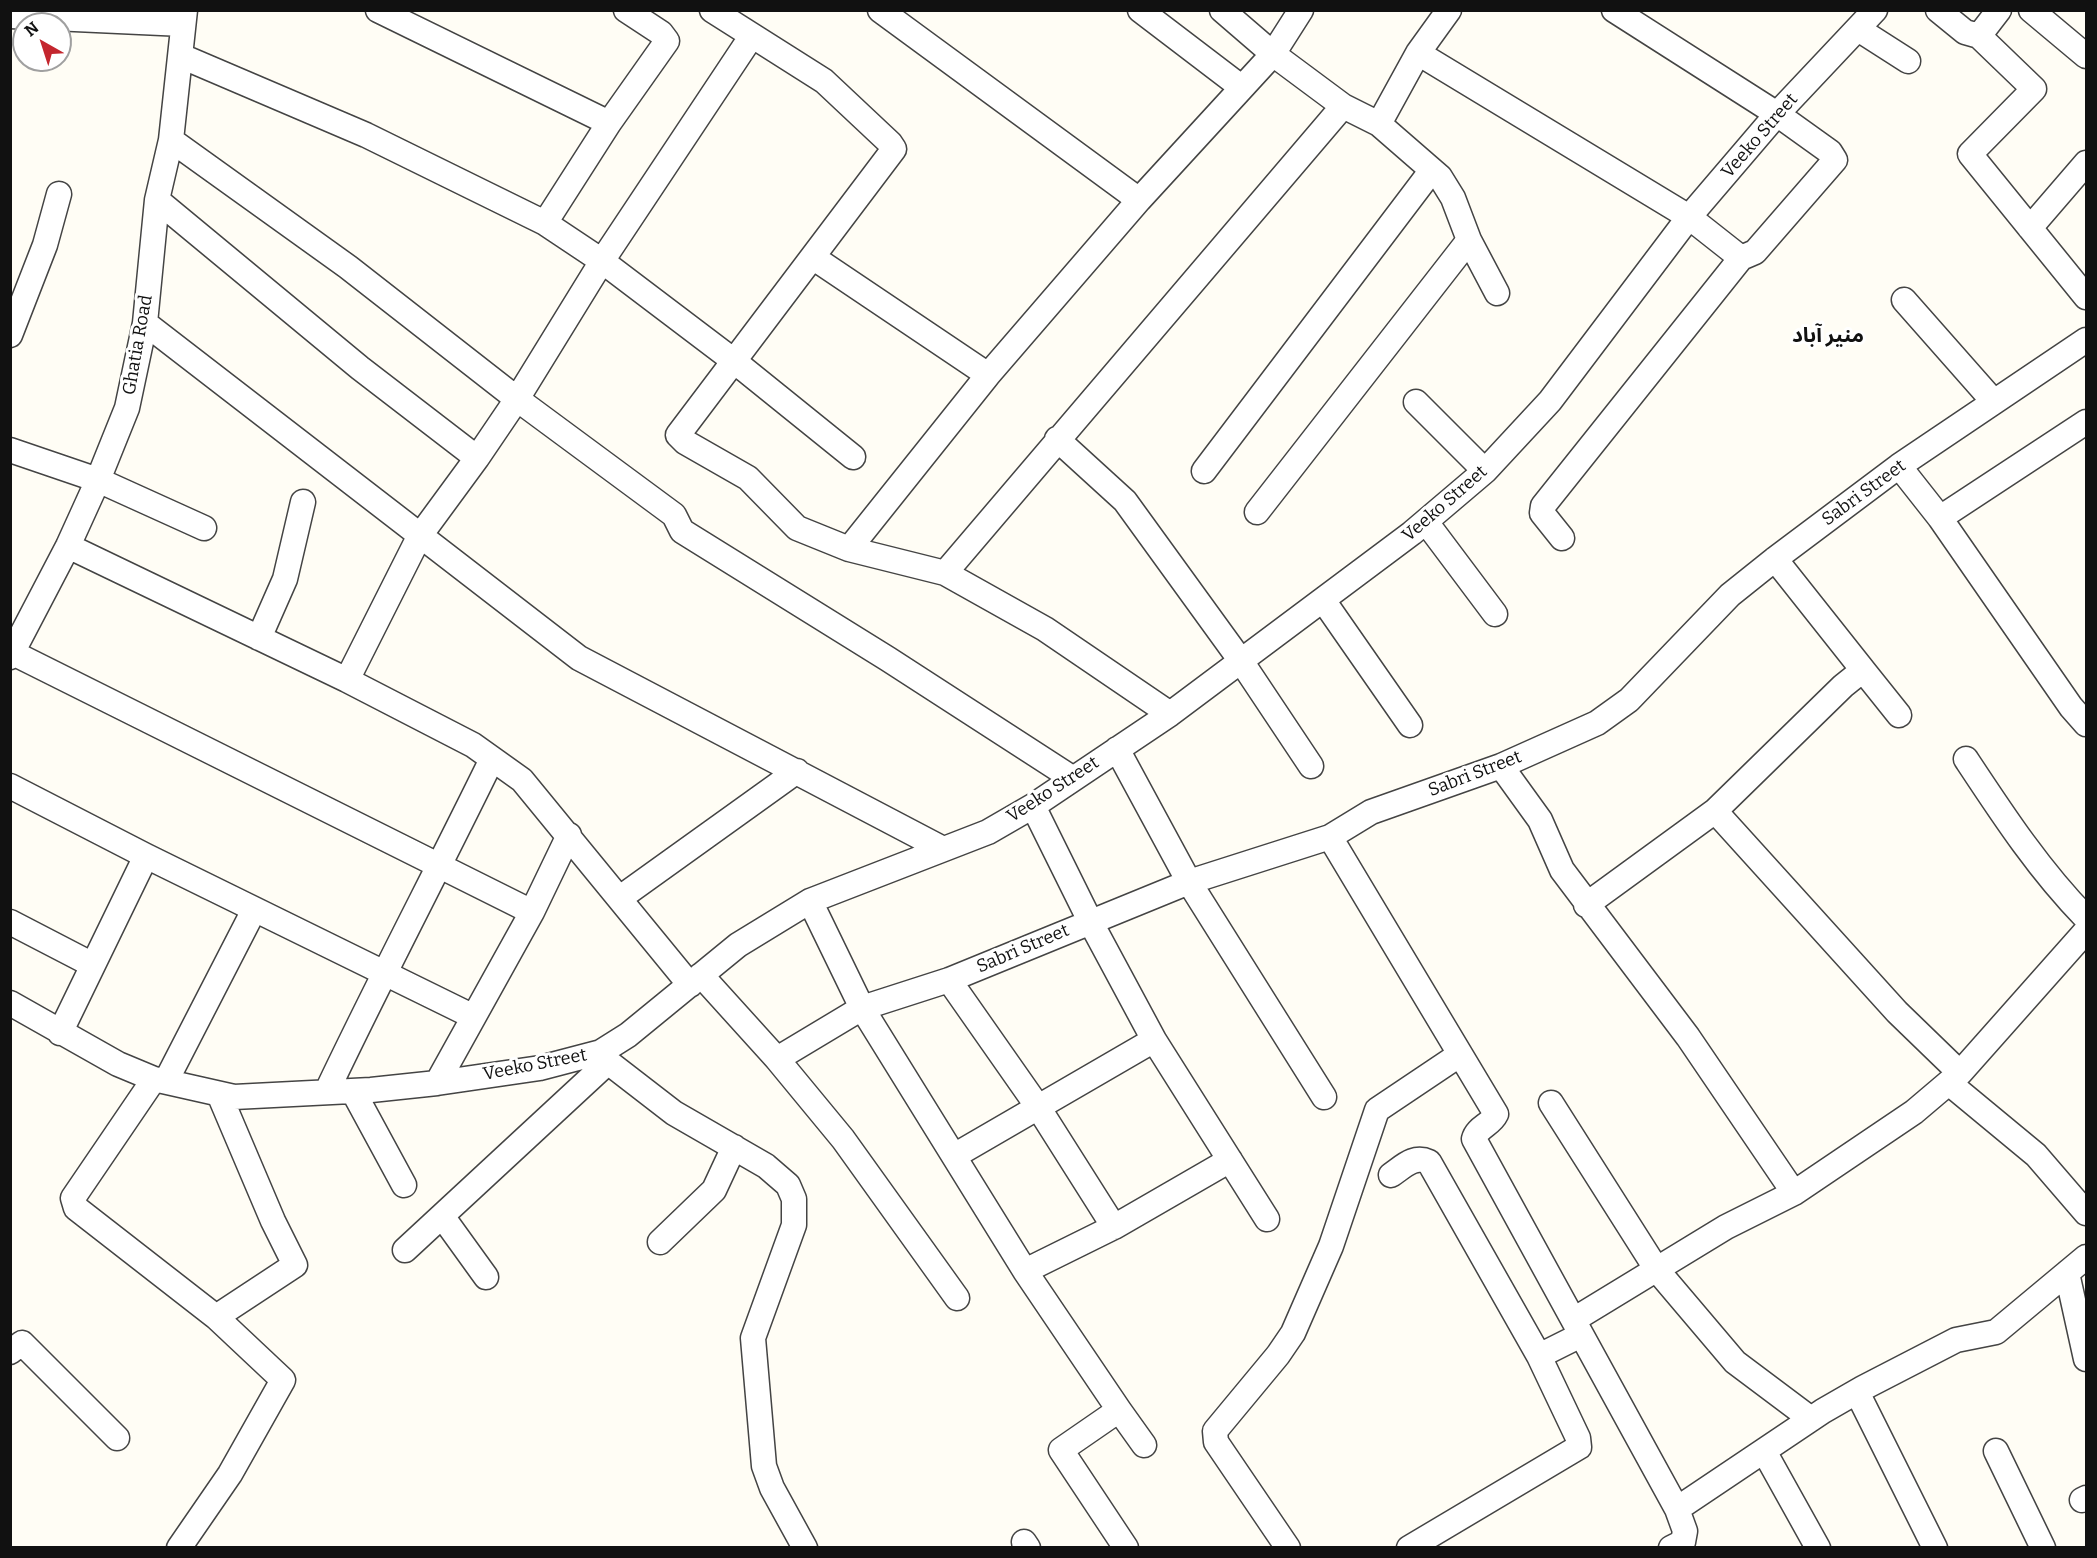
<!DOCTYPE html>
<meta charset="utf-8">
<style>
body{margin:0}
#map{position:relative;width:2097px;height:1558px;overflow:hidden;background:#fffdf5;font-family:Bitter,serif}
canvas{display:block}
.frame{position:absolute;inset:0;border:12px solid #111;pointer-events:none}
.north{position:absolute;left:12px;top:12px;width:60px;height:60px;box-sizing:border-box;background:#fff;border:2px solid #a0a0a0;border-radius:50%;rotate:321deg;font-size:16px;font-weight:700;line-height:24px;text-align:center;color:#111}
.north::after{content:'';display:block;margin:auto;width:21px;height:27px;background:#c4262e;clip-path:polygon(50% 0,100% 100%,50% 72%,0 100%)}
</style>
<div id="map">
<canvas width="2097" height="1558"></canvas>
<div class="frame"></div>
<div class="north">N</div>
</div>
<script>
const c = document.querySelector('canvas').getContext('2d');
c.lineJoin = 'round';
function strokePath(path, color, width, dash) { c.strokeStyle = color; c.lineWidth = width; c.lineCap = dash ? 'butt' : 'round'; c.setLineDash(dash || []); c.stroke(path); }
function label(font, color, halo, rows, align = 'center') {
  c.font = font + ' Bitter,"Noto Sans Arabic",serif'; c.lineWidth = 6; c.setLineDash([]); c.textBaseline = 'middle'; c.strokeStyle = halo; c.fillStyle = color; for (const [text, x, y, turn = 0] of rows) {
    c.save(); c.translate(x, y); c.rotate((+turn || 0) * Math.PI / 180); c.textAlign = isNaN(turn) ? turn : align; if (halo) c.strokeText(text, 0, 0); c.fillText(text, 0, 0); c.restore();
  }
}
const minor = new Path2D(`
 M 378,10 L 609,123 L 545,223
 M 712,10 L 824,81 L 890,143 L 894,149 L 678,435 L 685,442 L 748,478 L 797,528 L 849,549 L 945,573 L 1045,629 L 1170,714
 M 880,10 L 1139,200
 M 1140,10 L 1241,87
 M 1222,10 L 1273,54 L 1343,106 L 1379,124 L 1440,177 L 1453,198 L 1469,240 L 1497,293
 M 1938,10 L 1965,32 L 1979,36 L 2034,89 L 1970,154 L 2086,297
 M 2031,10 L 2086,56
 M 10,16 L 183,24
 M 1858,29 L 1908,61
 M 1979,36 L 1999,10
 M 1418,53 L 1689,217 L 1741,258 L 1755,252 L 1835,160 L 1830,152 L 1777,114 L 1614,10
 M 181,56 L 366,135 L 545,223 L 602,261 L 734,361 L 853,457
 M 609,123 L 667,41 L 661,33 L 626,10
 M 1379,124 L 1418,53 L 1449,10
 M 171,140 L 348,267 L 517,399 L 674,515 L 682,531 L 888,659 L 1072,778
 M 157,200 L 360,368 L 477,458 L 517,399 L 602,261 L 751,37
 M 2030,228 L 2086,163
 M 814,258 L 988,375
 M 1904,300 L 1994,402
 M 145,323 L 579,658 L 943,849
 M 10,335 L 45,245 L 59,194
 M 1416,402 L 1485,471
 M 1057,439 L 1125,501 L 1241,661 L 1311,766
 M 10,450 L 98,480 L 204,528
 M 1899,466 L 1940,518 L 2071,707 L 2086,724
 M 1204,471 L 1432,170
 M 1257,512 L 1469,240
 M 1940,518 L 2086,422
 M 1426,522 L 1495,614
 M 1562,538 L 1542,513 L 1543,506 L 1741,258
 M 68,546 L 347,680 L 473,745 L 522,780 L 690,985
 M 849,549 L 988,375 L 1139,200 L 1273,54 L 1301,10
 M 945,573 L 1343,106
 M 1323,600 L 1410,725
 M 259,638 L 285,579 L 303,502
 M 13,653 L 532,912
 M 10,657 L 68,546 L 98,480 L 127,408 L 145,323 L 157,200 L 171,140 L 185,10
 M 1863,670 L 1899,715
 M 347,680 L 419,537 L 477,458
 M 1117,749 L 1189,882 L 1324,1097
 M 1966,759 C 2003,815 2039,870 2086,918
 M 1501,766 L 1540,820 L 1562,870 L 1688,1037 L 1794,1193
 M 10,786 L 146,856 L 472,1016
 M 1033,806 L 1090,921 L 1154,1040 L 1267,1219
 M 1715,811 L 1843,686 L 1863,670 L 1775,559
 M 1330,837 L 1496,1114 C 1491,1125 1477,1127 1474,1139 L 1677,1509 L 1685,1531 L 1683,1542 L 1671,1548
 M 620,898 L 797,771
 M 810,901 L 862,1008 L 1025,1271 L 1119,1410 L 1061,1450 L 1126,1548
 M 1586,905 L 1715,811 L 1897,1012 L 1960,1073
 M 10,922 L 91,964
 M 701,975 L 777,1059 L 843,1139 L 957,1298
 M 949,980 L 1038,1107 L 1114,1227
 M 10,1003 L 118,1064 L 154,1079 L 234,1097 L 371,1090 L 437,1083 L 540,1068 L 601,1052 L 628,1035 L 738,945 L 810,901 L 988,832 L 1033,806 L 1170,714 L 1412,533 L 1485,471 L 1550,401 L 1689,217 L 1777,114 L 1875,10
 M 60,1033 L 146,856
 M 601,1052 L 608,1062 L 674,1113 L 766,1166 L 788,1185 L 794,1199 L 794,1225 L 753,1338 L 764,1466 L 772,1488 L 805,1548
 M 777,1059 L 862,1008 L 949,980 L 1189,882 L 1330,837 L 1371,812 L 1501,766 L 1597,723 L 1629,700 L 1730,595 L 1775,559 L 1899,466 L 2086,340
 M 154,1079 L 73,1198 L 76,1208 L 216,1317 L 283,1380 L 230,1474 L 179,1548
 M 166,1081 L 254,910
 M 437,1083 L 532,912 L 569,835
 M 1949,1083 L 2036,1155 L 2086,1213
 M 327,1091 C 380,979 438,870 492,759
 M 353,1091 L 404,1185
 M 1551,1103 L 1657,1270 L 1735,1362 L 1811,1419
 M 954,1156 L 1154,1040
 M 1391,1175 C 1404,1166 1414,1155 1429,1162 L 1539,1356 L 1578,1438 L 1579,1447 L 1409,1548
 M 442,1216 L 486,1277
 M 660,1242 L 714,1190 L 734,1147
 M 405,1250 L 608,1062
 M 1025,1271 L 1114,1227 L 1230,1160
 M 2067,1273 L 2086,1359
 M 216,1317 L 295,1265 L 273,1221 L 219,1094
 M 1575,1319 L 1726,1227 L 1794,1193 L 1914,1112 L 1960,1073 L 2086,931
 M 10,1352 L 22,1343 L 117,1438
 M 1539,1356 L 1581,1335
 M 1857,1392 L 1935,1548
 M 1119,1410 L 1144,1445
 M 1764,1451 L 1818,1548
 M 1996,1451 L 2043,1548
 M 2082,1500 L 2086,1498
 M 1677,1509 L 1823,1411 L 1863,1388 L 1956,1340 L 1996,1332 L 2086,1257
 M 1024,1542 L 1028,1548
 M 1288,1548 L 1216,1442 L 1215,1431 L 1278,1355 L 1293,1333 L 1331,1246 L 1377,1110 L 1459,1055`);
strokePath(minor, '#444', 27);
strokePath(minor, '#fff', 24);
label('18px', '#111', '#fff', [
 ["Veeko Street",1760,136,-49],
 ["Ghatia Road",138,345,-80],
 ["Sabri Street",1864,493,-36],
 ["Veeko Street",1445,504,-41],
 ["Sabri Street",1475,774,-21],
 ["Veeko Street",1053,790,-33],
 ["Sabri Street",1023,949,-23],
 ["Veeko Street",535,1065,-11]
]);
label('bold 21px', '#111', '#fff', [
 ["منیر آباد",1828,336]
]);
</script>
